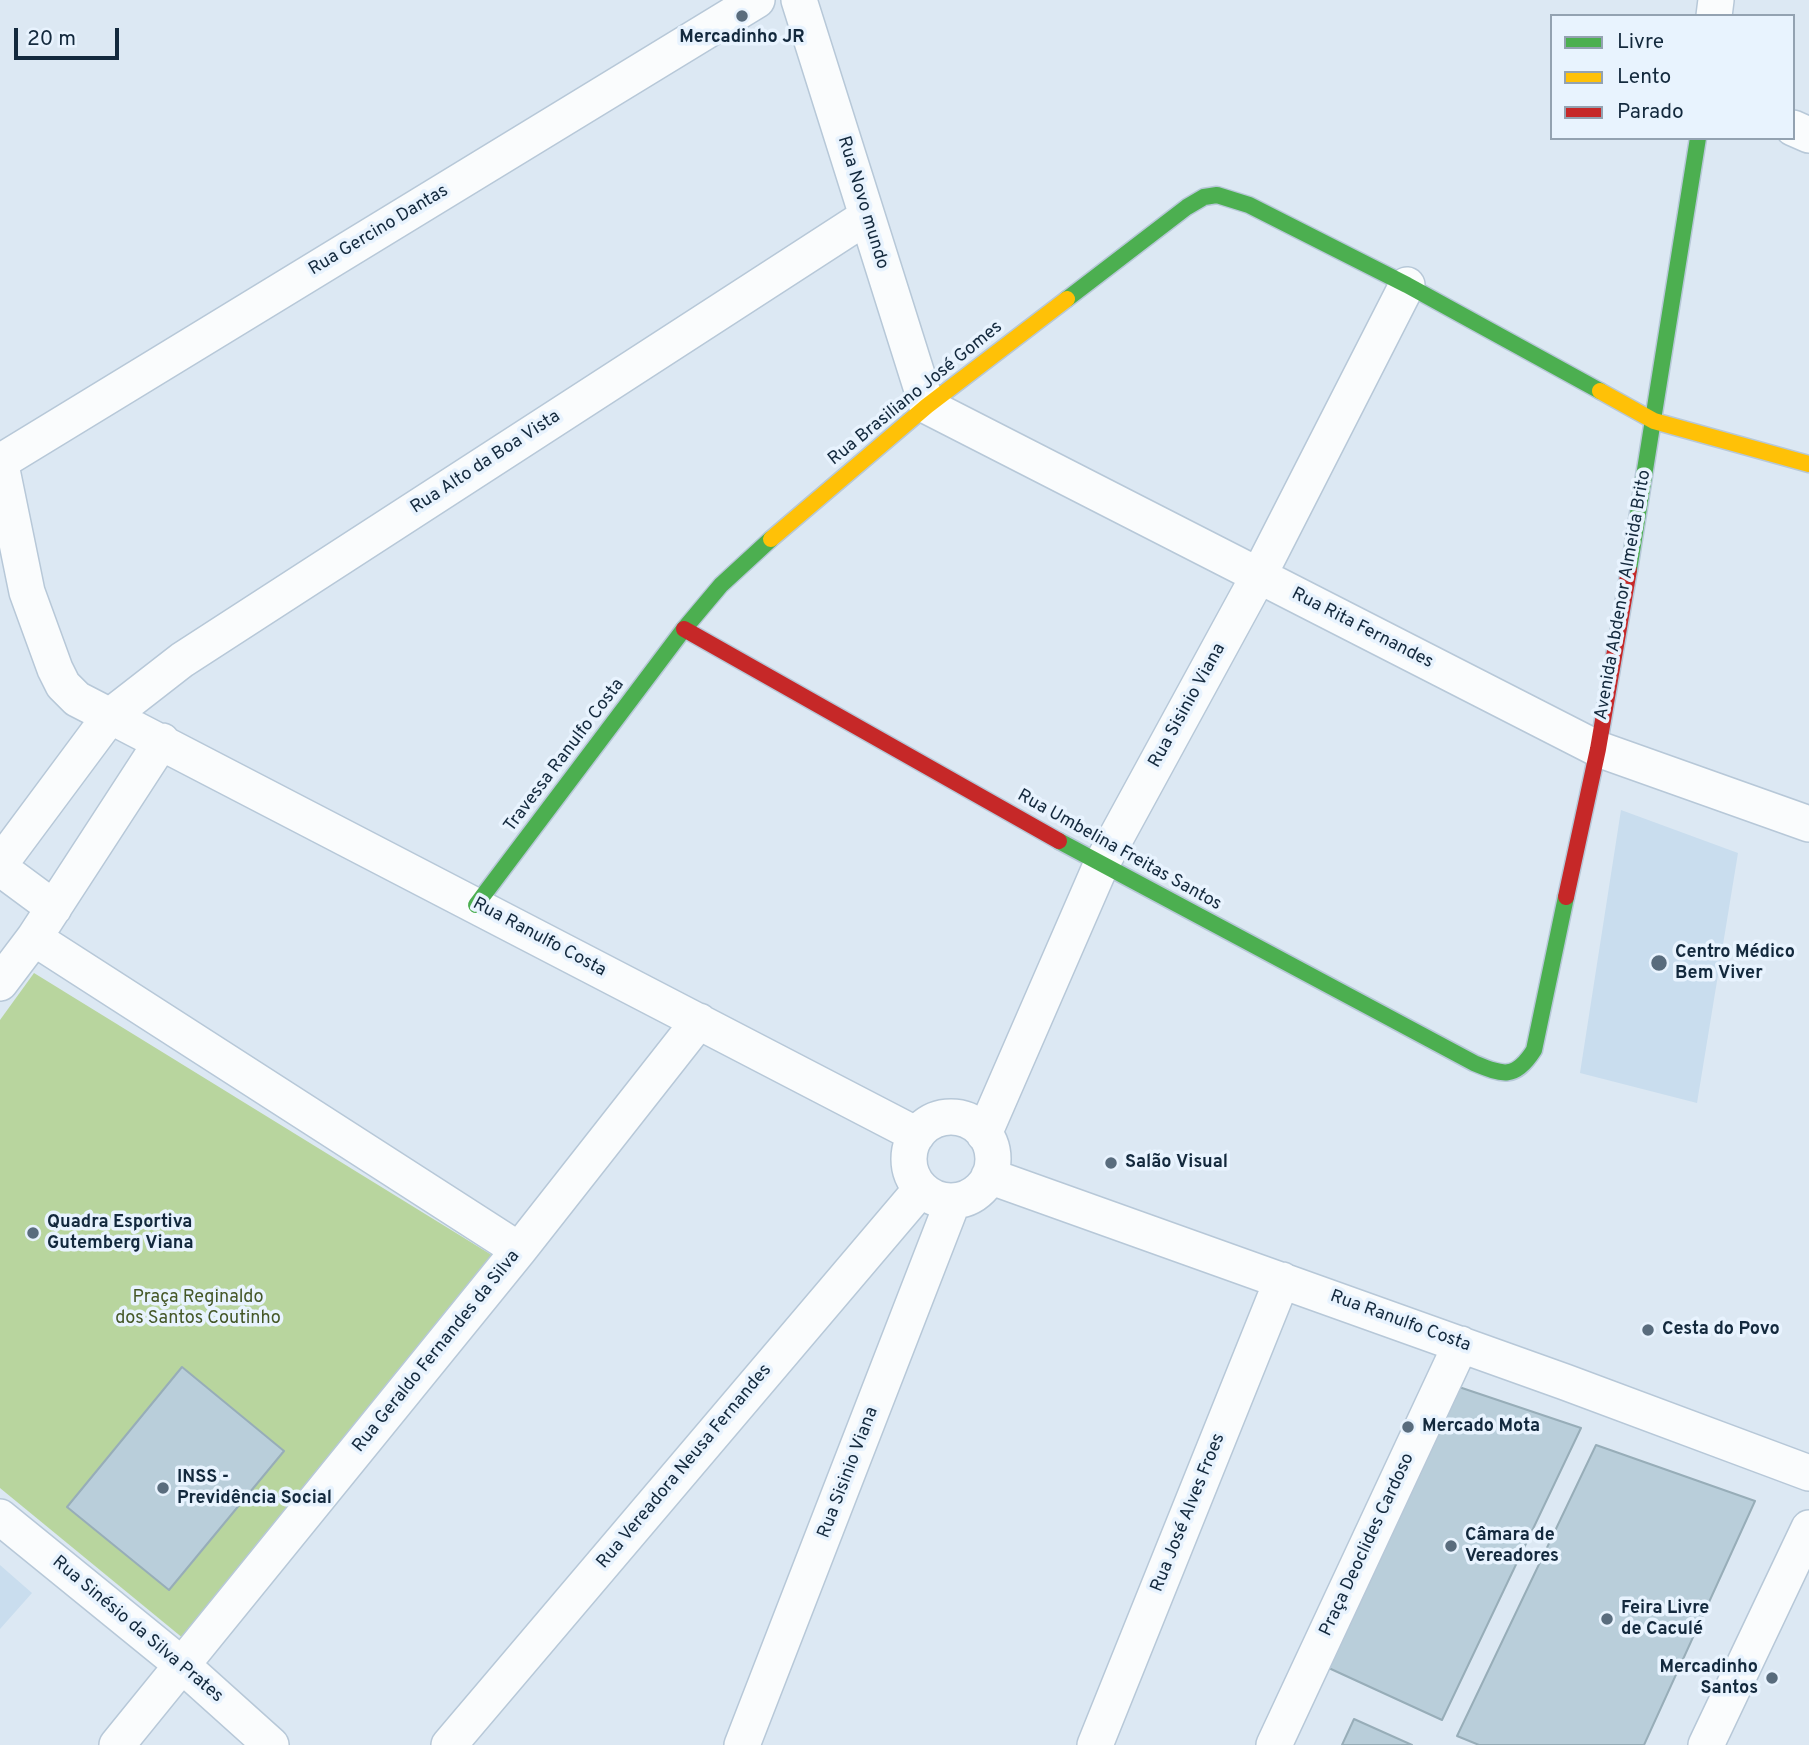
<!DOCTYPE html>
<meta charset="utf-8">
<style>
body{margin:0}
#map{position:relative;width:1809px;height:1745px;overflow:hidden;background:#dce8f3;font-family:Overpass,sans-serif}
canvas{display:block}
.legend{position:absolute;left:1550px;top:14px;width:245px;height:126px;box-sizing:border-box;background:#e8f3fe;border:2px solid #93a2b1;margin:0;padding:9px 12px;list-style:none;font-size:21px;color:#13293d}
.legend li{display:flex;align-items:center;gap:14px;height:35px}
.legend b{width:35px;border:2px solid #93a2b1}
.scale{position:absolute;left:14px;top:28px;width:105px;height:32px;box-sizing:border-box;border:4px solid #13293d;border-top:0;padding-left:9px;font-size:21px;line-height:24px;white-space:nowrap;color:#13293d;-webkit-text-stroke:5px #e8f3fe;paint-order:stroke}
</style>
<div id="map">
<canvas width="1809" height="1745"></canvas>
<ul class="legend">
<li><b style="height:9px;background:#4caf50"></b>Livre</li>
<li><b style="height:9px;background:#ffc107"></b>Lento</li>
<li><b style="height:9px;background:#c62828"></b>Parado</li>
</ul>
<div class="scale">20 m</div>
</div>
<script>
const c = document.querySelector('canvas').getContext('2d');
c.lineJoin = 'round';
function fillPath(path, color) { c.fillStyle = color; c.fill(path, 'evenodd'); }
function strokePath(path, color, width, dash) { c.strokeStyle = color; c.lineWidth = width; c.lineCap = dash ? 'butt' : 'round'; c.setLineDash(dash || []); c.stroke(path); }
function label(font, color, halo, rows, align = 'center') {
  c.font = font + ' Overpass,sans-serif'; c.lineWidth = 7; c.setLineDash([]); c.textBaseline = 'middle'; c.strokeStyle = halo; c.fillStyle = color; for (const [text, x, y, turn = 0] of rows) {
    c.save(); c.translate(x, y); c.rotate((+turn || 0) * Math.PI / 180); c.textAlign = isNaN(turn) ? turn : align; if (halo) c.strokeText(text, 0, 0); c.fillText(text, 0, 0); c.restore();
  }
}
fillPath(new Path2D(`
 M 1621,810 L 1738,853 L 1697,1103 L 1580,1073 Z
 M 0,1565 L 32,1593 L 0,1629 Z`), '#c9ddee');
fillPath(new Path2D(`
 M 34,973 L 495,1257 L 184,1639 L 0,1488 L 0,1020 Z`), '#b8d59e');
const building = new Path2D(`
 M 182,1367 L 284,1451 L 169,1590 L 67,1507 Z
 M 1456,1386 L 1581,1428 L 1442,1720 L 1320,1664 Z
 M 1596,1445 L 1755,1501 L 1644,1745 L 1479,1745 L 1457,1736 Z
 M 1354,1719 L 1412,1745 L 1342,1745 Z`);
fillPath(building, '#b9ceda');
strokePath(building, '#97adb8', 2);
const street = new Path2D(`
 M 799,0 L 927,406 L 1598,749 L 1809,824
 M 1714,16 L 1716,0
 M 1793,128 L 1809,135
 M 0,460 L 27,592 L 55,669 L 63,685 L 77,699 L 110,716 L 182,660 L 866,217
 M 0,462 L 757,0
 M 0,864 L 110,716 L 917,1135
 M 0,868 L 54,908
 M 34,938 L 519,1250
 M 0,983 L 34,938 L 162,741
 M909 1159a42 42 0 1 1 84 0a42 42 0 1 1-84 0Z
 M 984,1134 L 1101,865 L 1258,577 L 1407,285
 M 989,1176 L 1565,1382 L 1809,1473
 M 0,1517 L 182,1665 L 271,1745
 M 117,1745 L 519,1250 L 699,1021
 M 449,1745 L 921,1189
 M 742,1745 L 953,1201
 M 1095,1745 L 1282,1280
 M 1274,1745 L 1461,1344
 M 1706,1745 L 1809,1528`);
const fast = new Path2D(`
 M 1067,299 L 1187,207 L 1204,197 L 1217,195 L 1249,205 L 1407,285 L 1600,391
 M 1629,570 L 1698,138
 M 1059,841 L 1474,1063 C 1503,1075 1515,1080 1534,1050 L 1566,897
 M 476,905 L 684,629 L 721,585 L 771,539`);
const slow = new Path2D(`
 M 1600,391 L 1654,421 L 1809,464
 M 771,539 L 927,406 L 1067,299`);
const jam = new Path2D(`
 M 684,629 L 1059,841
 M 1566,897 L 1598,749 L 1629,570`);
strokePath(street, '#b7c8d8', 38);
strokePath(fast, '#b7c8d8', 19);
strokePath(slow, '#b7c8d8', 19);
strokePath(jam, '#b7c8d8', 19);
strokePath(street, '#fafcfd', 35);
strokePath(fast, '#4caf50', 16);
strokePath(slow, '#ffc107', 16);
strokePath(jam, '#c62828', 16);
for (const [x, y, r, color] of [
 [742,16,7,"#596c7d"],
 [1659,963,9,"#596c7d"],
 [1111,1163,7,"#596c7d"],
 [33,1233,7,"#596c7d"],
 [1648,1330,7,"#596c7d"],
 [1408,1427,7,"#596c7d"],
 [163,1488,7,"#596c7d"],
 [1451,1546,7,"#596c7d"],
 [1607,1619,7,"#596c7d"],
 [1772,1678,7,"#596c7d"]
]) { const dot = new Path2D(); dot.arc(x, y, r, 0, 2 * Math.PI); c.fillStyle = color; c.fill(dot); strokePath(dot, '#e8f3fe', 2.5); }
label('bold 18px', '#13293d', '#e8f3fe', [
 ["Mercadinho JR",742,38,"center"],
 ["Centro Médico",1675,953],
 ["Bem Viver",1675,974],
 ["Salão Visual",1125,1163],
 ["Quadra Esportiva",47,1223],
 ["Gutemberg Viana",47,1244],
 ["Cesta do Povo",1662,1330],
 ["Mercado Mota",1422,1427],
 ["INSS -",177,1478],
 ["Previdência Social",177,1499],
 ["Câmara de",1465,1536],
 ["Vereadores",1465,1557],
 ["Feira Livre",1621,1609],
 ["de Caculé",1621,1630],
 ["Mercadinho",1758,1668,"right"],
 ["Santos",1758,1689,"right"]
], 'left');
label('18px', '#13293d', '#e8f3fe', [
 ["Rua Novo mundo",862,203,73],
 ["Rua Gercino Dantas",379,231,-31],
 ["Rua Brasiliano José Gomes",916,394,-39],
 ["Rua Alto da Boa Vista",486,463,-33],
 ["Avenida Abdenor Almeida Brito",1624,595,-80],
 ["Rua Rita Fernandes",1362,629,27],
 ["Rua Sisinio Viana",1188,706,-61],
 ["Travessa Ranulfo Costa",565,756,-53],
 ["Rua Umbelina Freitas Santos",1119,851,29],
 ["Rua Ranulfo Costa",539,938,28],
 ["Rua Ranulfo Costa",1400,1322,20],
 ["Rua Geraldo Fernandes da Silva",437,1352,-51],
 ["Rua Vereadora Neusa Fernandes",685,1467,-50],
 ["Rua Sisinio Viana",849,1473,-69],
 ["Rua José Alves Froes",1189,1513,-68],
 ["Praça Deoclides Cardoso",1368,1545,-65],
 ["Rua Sinésio da Silva Prates",137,1630,40]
]);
label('18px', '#445727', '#e8f3fe', [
 ["Praça Reginaldo",198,1298],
 ["dos Santos Coutinho",198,1319]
]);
</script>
